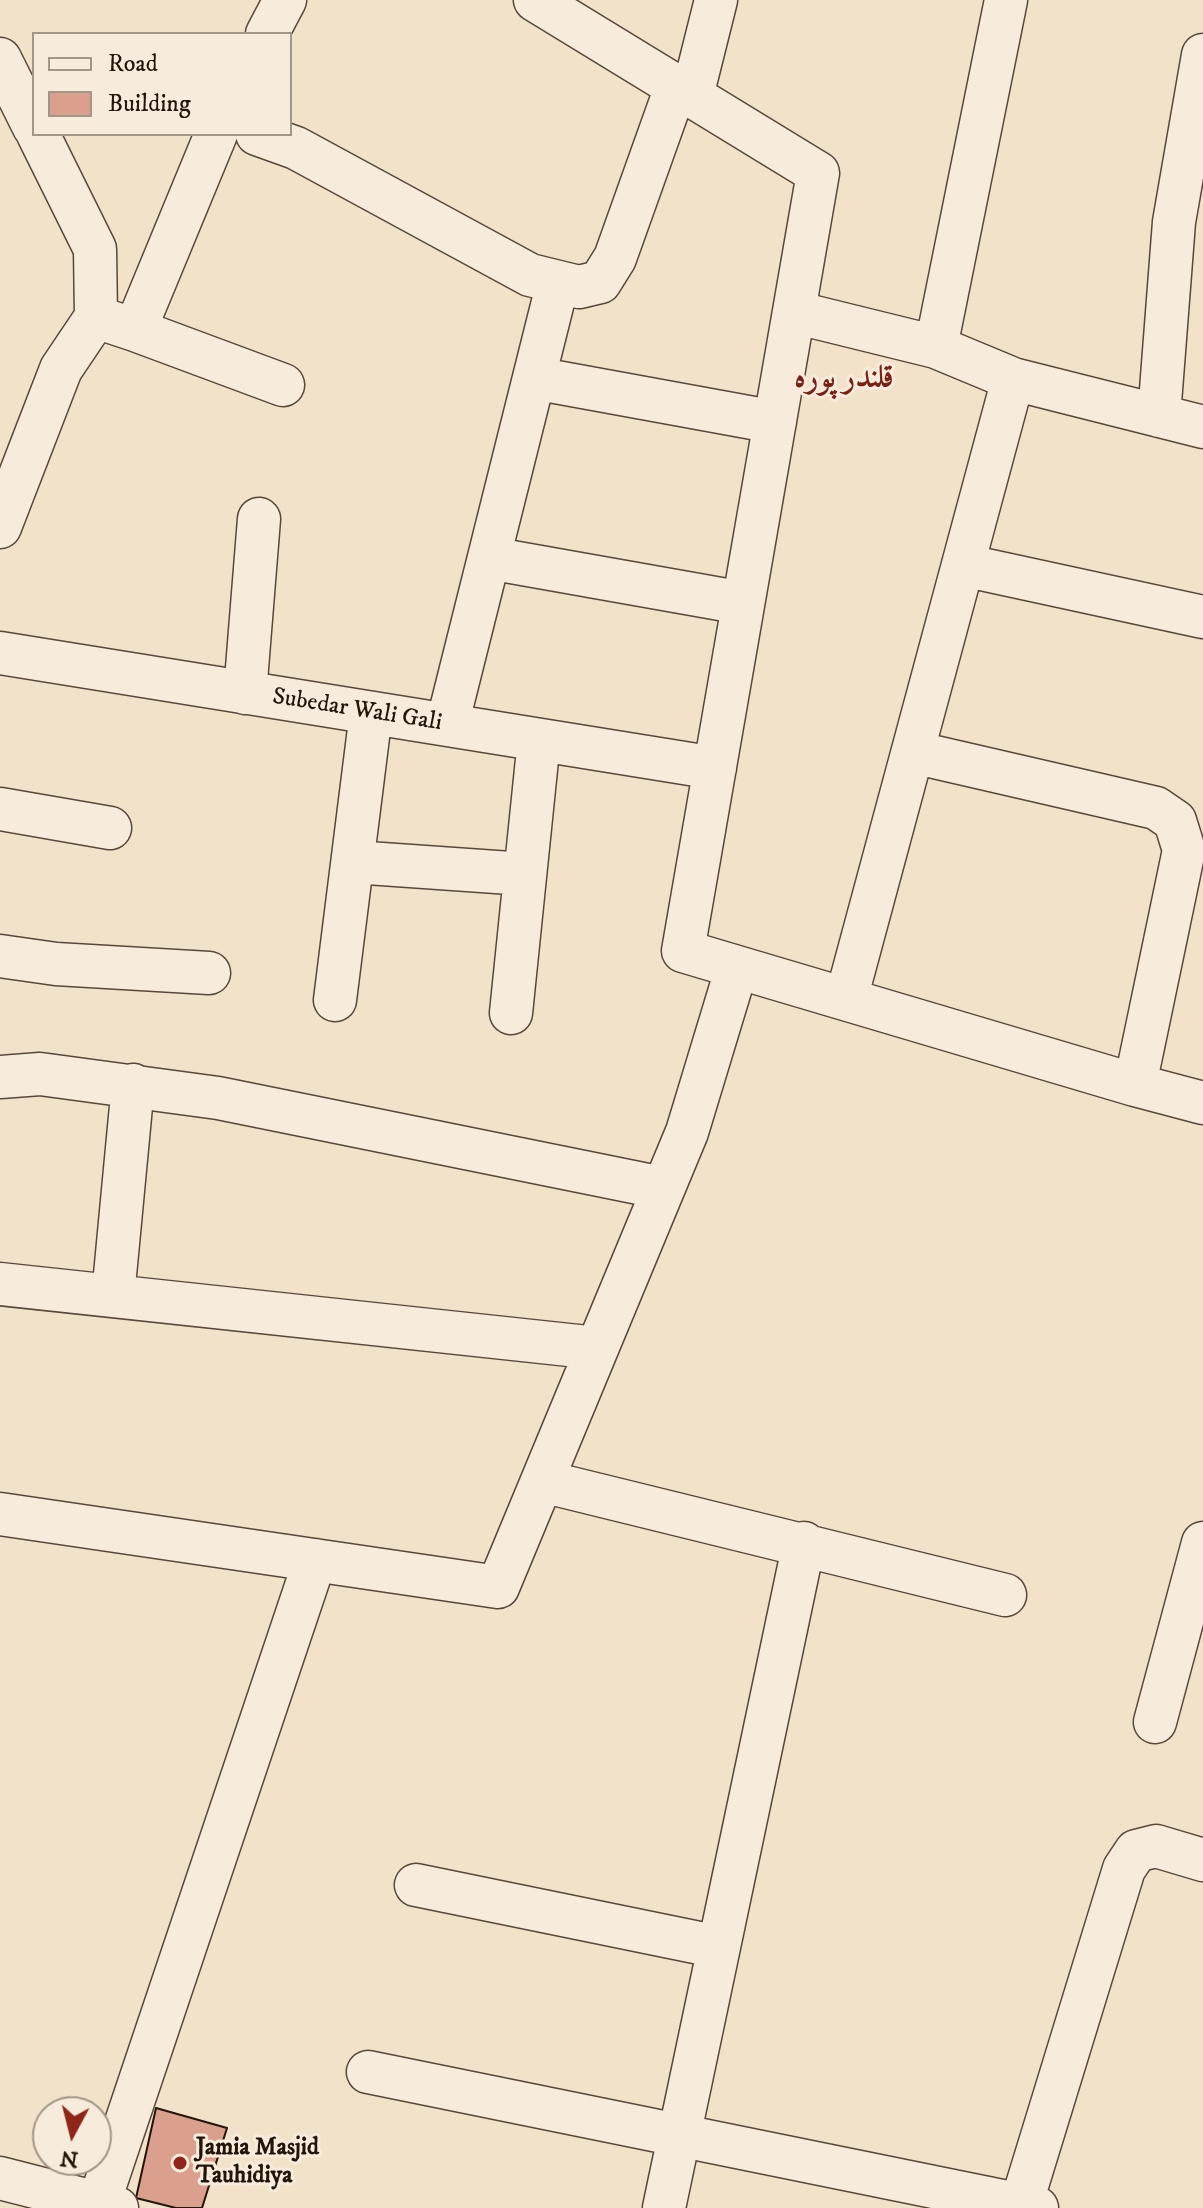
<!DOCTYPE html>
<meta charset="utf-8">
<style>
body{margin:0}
#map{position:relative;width:1203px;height:2208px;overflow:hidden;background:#f2e2c9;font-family:"IM FELL DW Pica",serif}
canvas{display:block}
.legend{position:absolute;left:32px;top:32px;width:260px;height:104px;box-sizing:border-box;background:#f7ecdc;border:2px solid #a29688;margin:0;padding:10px 14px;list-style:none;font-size:24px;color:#23150a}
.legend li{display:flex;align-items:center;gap:16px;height:40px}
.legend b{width:40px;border:2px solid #a29688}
.north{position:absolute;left:32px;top:2096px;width:80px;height:80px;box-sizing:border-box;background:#f7ecdc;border:2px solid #a29688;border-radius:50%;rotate:187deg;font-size:22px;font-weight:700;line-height:32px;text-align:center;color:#23150a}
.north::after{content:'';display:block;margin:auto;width:28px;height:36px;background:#8f2418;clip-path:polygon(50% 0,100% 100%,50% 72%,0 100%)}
</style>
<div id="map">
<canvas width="1203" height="2208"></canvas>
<ul class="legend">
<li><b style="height:10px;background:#f7ecdc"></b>Road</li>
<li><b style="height:22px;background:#da9f8d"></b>Building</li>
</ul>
<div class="north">N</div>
</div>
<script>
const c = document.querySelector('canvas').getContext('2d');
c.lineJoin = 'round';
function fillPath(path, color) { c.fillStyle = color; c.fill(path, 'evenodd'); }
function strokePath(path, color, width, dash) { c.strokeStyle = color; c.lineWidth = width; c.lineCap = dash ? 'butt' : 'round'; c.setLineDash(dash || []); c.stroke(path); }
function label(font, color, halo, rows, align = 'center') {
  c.font = font + ' "IM FELL DW Pica",Amiri,serif'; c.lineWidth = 6; c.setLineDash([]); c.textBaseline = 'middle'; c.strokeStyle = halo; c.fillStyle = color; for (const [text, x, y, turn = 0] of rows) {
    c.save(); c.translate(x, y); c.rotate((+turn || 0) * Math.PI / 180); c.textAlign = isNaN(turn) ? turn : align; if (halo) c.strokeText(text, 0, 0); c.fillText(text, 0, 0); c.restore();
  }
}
const building = new Path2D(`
 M 156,2108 L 227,2128 L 202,2208 L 176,2208 L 136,2198 Z`);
fillPath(building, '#da9f8d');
strokePath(building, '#23150a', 2);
const street = new Path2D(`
 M 535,0 L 818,173 L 683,951 L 1135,1085 L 1203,1103
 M 267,34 L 285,0
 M 0,59 L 34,127
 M 692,96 L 716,0
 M 38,134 L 95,249 L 96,317 L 135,330 L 216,134
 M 257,134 L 296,148 L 530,275 L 579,287 L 600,282 L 615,258 L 676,87
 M 794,312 L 936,347 L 1006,0
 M 135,330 L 283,385
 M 936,347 L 1013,379 L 1203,427
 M 534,378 L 775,422
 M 1159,416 L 1174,222 L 1203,55
 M 0,527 L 61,369 L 96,317
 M 489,558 L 743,603
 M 963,565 L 1203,617
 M 0,653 L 715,768
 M 245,693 L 259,519
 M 447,725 L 558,282
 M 913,752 L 1156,808 L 1175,821 L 1184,850 L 1135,1085
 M 0,809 L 110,828
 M 353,862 L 525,874
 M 0,956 L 56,964 L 209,973
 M 846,999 L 1013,379
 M 335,1000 L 371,713
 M 511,1013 L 539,740
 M 0,1077 L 40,1074 L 218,1098 L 663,1188
 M 0,1284 L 597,1348
 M 113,1296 L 133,1085
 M 542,1481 L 1005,1595
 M 0,1514 L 498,1587 L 687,1132 L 737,967
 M 1155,1722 L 1203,1543
 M 416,1885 L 719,1947
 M 368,2072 L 1037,2208
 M 0,2178 L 117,2208
 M 99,2203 L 315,1560
 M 1021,2205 L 1124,1869 L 1136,1851 L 1156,1846 L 1203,1860
 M 664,2208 L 804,1543`);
strokePath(street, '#57483a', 45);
strokePath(street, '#f7ecdc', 42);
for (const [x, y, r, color] of [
 [180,2163,8,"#8f2418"]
]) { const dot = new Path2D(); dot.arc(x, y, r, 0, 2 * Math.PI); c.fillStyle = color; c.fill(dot); strokePath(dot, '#f7ecdc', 3); }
label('24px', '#23150a', '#f7ecdc', [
 ["Subedar Wali Gali",357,711,9]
]);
label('bold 24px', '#23150a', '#f7ecdc', [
 ["Jamia Masjid",196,2149],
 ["Tauhidiya",196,2177]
], 'left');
label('bold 32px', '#7a1f14', '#f7ecdc', [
 ["قلندر پورہ",844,380]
]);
</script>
